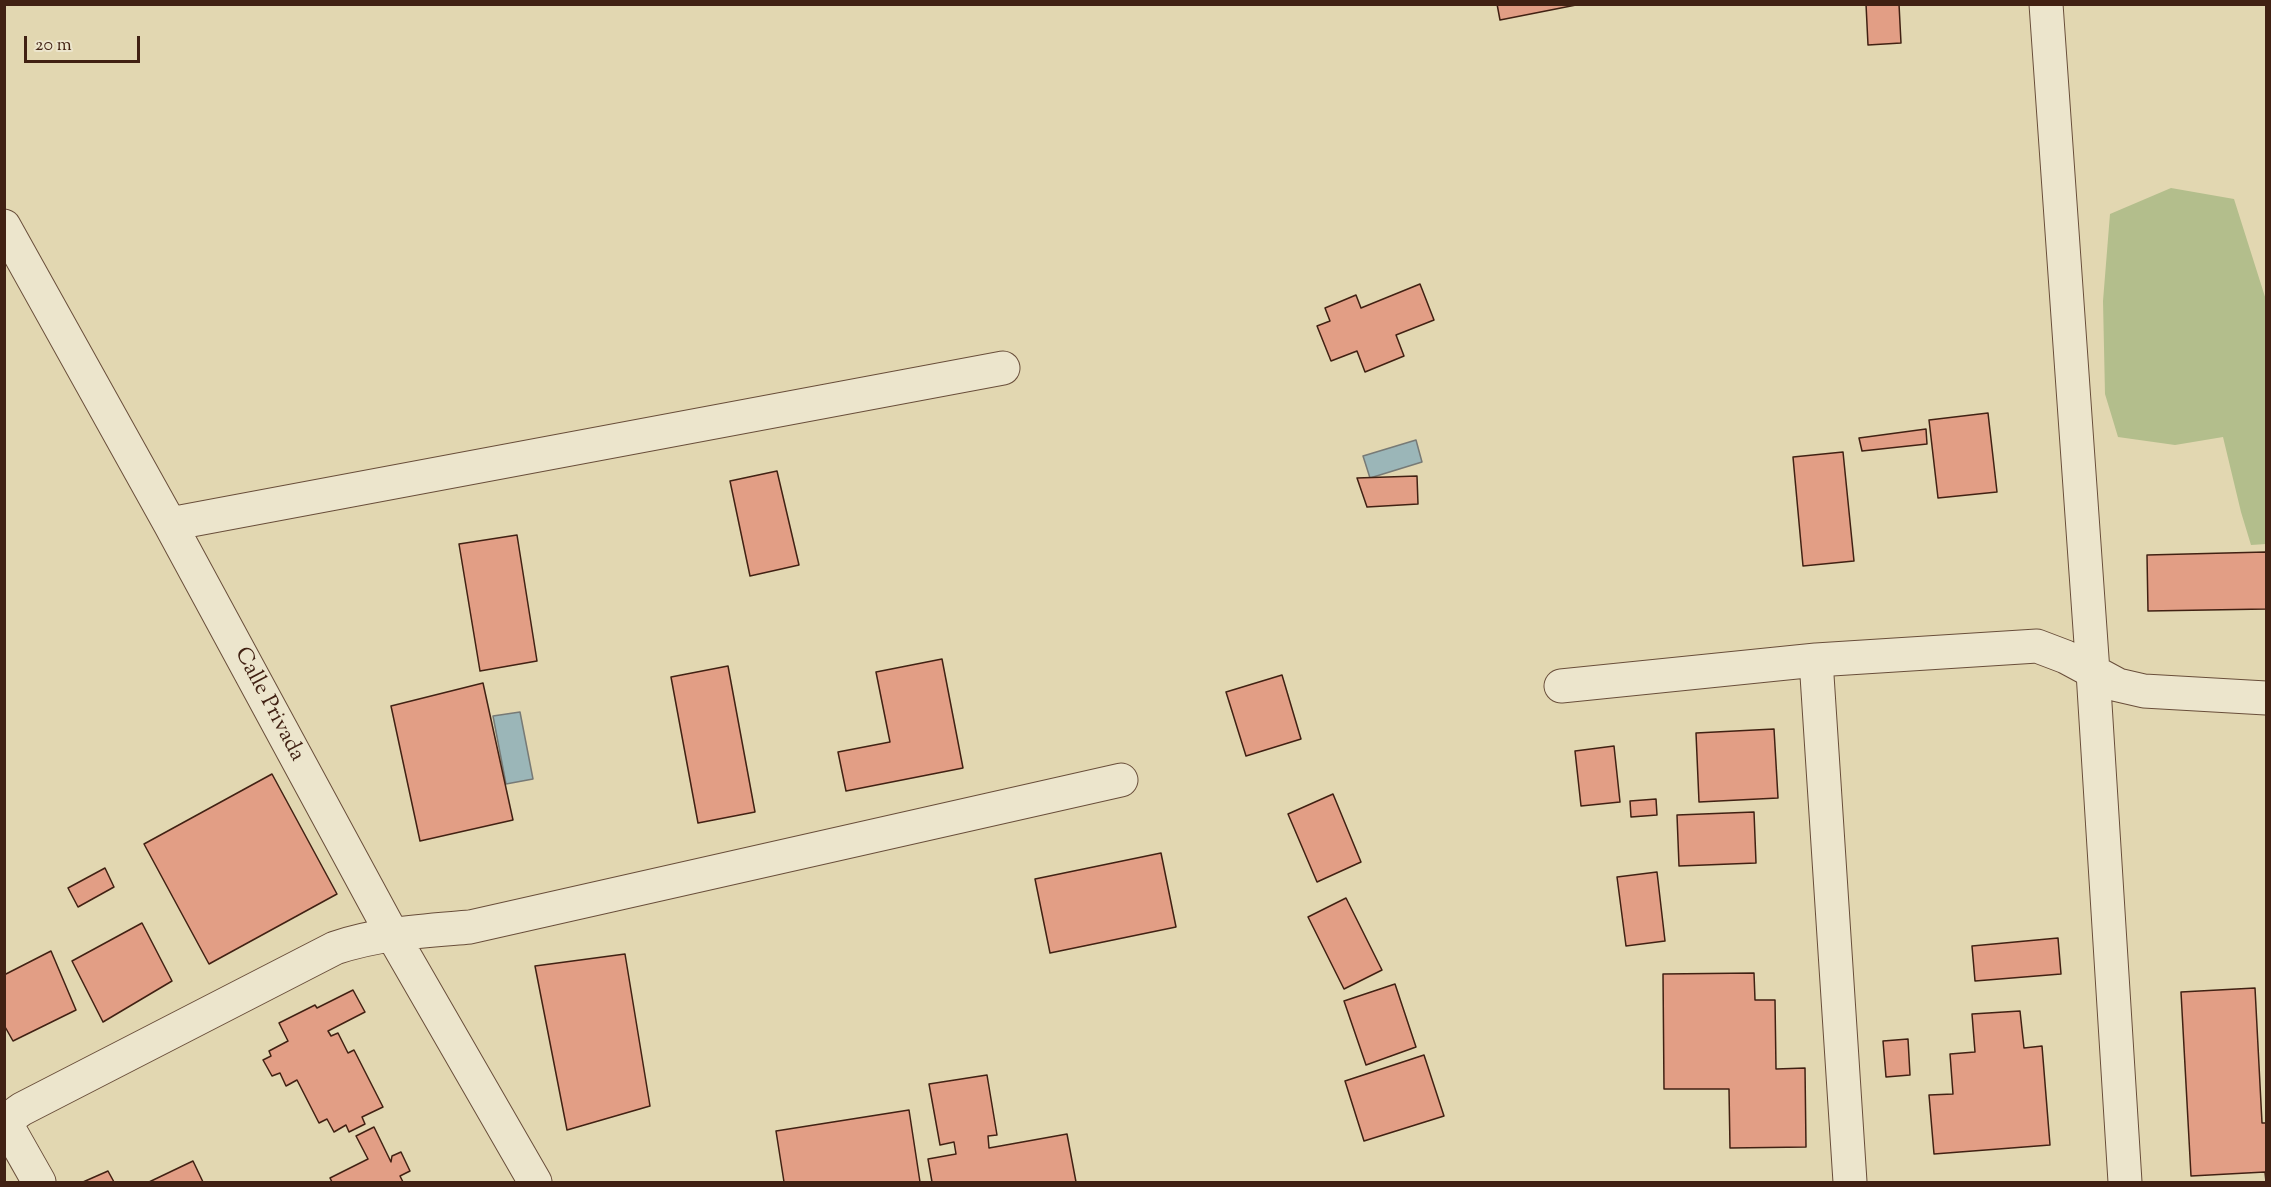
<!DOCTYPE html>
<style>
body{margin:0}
#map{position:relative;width:2271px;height:1187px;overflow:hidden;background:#e2d7b1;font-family:"Sorts Mill Goudy",serif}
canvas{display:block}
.frame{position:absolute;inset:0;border:6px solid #412113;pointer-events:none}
.scale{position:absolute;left:24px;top:36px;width:116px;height:27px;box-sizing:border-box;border:3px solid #412113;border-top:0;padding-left:8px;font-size:18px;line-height:21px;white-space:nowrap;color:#412113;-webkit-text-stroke:4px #ece5cc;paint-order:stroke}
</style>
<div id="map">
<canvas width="2271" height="1187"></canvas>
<div class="frame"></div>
<div class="scale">20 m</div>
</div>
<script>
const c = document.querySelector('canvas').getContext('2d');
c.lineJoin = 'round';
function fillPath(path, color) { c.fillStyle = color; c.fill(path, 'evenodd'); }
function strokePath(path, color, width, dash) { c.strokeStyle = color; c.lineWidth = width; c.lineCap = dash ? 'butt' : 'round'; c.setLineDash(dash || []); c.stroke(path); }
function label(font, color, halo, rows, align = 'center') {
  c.font = font + ' "Sorts Mill Goudy",serif'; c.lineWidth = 4.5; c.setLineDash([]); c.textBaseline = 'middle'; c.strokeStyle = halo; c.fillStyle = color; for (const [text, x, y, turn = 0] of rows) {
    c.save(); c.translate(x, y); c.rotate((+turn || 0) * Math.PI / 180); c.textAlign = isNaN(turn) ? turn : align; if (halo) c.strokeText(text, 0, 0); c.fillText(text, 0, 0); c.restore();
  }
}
fillPath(new Path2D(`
 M 2171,188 L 2234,199 L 2266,300 L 2266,544 L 2251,545 L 2241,512 L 2223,437 L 2175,445 L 2118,437 L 2105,394 L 2103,301 L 2110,214 Z`), '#b3be8c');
const water = new Path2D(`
 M 1416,440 L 1422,462 L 1370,478 L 1363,456 Z
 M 520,712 L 533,779 L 506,784 L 493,716 Z`);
fillPath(water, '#9bb6b8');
strokePath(water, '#777a76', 1.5);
const building = new Path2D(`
 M 1497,4 L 1576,4 L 1576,5 L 1500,20 Z
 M 1866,4 L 1899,4 L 1901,43 L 1868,45 Z
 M 1420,284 L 1434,320 L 1396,335 L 1404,356 L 1365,372 L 1357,351 L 1331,361 L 1317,326 L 1330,321 L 1325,308 L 1356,295 L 1361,308 Z
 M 1988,413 L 1997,492 L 1938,498 L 1929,420 Z
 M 1926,429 L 1927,444 L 1862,451 L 1859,438 Z
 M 1843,452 L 1854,561 L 1803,566 L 1793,457 Z
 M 777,471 L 799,565 L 750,576 L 730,481 Z
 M 1417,476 L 1418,504 L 1367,507 L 1357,478 Z
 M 517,535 L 537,661 L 480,671 L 459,544 Z
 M 2266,552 L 2266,609 L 2148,611 L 2147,555 Z
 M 942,659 L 963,768 L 846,791 L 838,752 L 890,742 L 876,672 Z
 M 728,666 L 755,812 L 698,823 L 671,677 Z
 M 1282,675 L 1301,739 L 1246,756 L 1226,692 Z
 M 483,683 L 513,820 L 420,841 L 391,706 Z
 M 1774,729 L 1778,798 L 1699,802 L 1696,733 Z
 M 1614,746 L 1620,802 L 1581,806 L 1575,751 Z
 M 272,774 L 337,894 L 209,964 L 144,844 Z
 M 1333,794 L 1361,862 L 1317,882 L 1288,814 Z
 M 1656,799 L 1657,815 L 1631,817 L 1630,801 Z
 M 1754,812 L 1756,863 L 1679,866 L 1677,815 Z
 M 1161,853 L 1176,927 L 1050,953 L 1035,879 Z
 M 105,868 L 114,887 L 78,907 L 68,888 Z
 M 1657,872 L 1665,941 L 1626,946 L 1617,877 Z
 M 1346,898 L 1382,970 L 1344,989 L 1308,917 Z
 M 142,923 L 172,981 L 103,1022 L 72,961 Z
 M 2058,938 L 2061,974 L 1975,981 L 1972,946 Z
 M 51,951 L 76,1010 L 13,1041 L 4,1025 L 4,975 Z
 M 625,954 L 650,1106 L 567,1130 L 535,966 Z
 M 1754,973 L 1755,1000 L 1775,1000 L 1776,1069 L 1805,1068 L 1806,1147 L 1730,1148 L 1729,1089 L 1664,1089 L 1663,974 Z
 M 1395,984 L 1416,1047 L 1366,1065 L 1344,1001 Z
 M 2255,988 L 2262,1123 L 2266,1123 L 2266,1182 L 2265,1172 L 2191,1176 L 2181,992 Z
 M 353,990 L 365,1012 L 328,1031 L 331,1036 L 338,1033 L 348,1053 L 354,1050 L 383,1107 L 362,1117 L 365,1124 L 349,1132 L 346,1125 L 334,1132 L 327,1119 L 319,1123 L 297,1080 L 286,1086 L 280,1073 L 272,1076 L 263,1060 L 271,1056 L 269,1051 L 288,1041 L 279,1023 L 315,1005 L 317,1008 Z
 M 2020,1011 L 2024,1048 L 2042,1046 L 2050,1145 L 1934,1154 L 1929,1095 L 1953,1094 L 1950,1054 L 1975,1052 L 1972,1014 Z
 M 1908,1039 L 1910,1075 L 1886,1077 L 1883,1041 Z
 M 1424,1055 L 1444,1116 L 1364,1141 L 1345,1081 Z
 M 987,1075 L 997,1135 L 988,1136 L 989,1148 L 1067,1134 L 1076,1182 L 932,1182 L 928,1159 L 956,1154 L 954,1142 L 940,1145 L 929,1084 Z
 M 909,1110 L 920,1182 L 784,1182 L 776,1131 Z
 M 374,1127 L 391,1162 L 392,1156 L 401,1152 L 410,1171 L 400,1176 L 403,1182 L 332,1182 L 330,1178 L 368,1159 L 356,1136 Z
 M 193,1161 L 203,1182 L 148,1182 L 149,1182 Z
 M 108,1171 L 114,1182 L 83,1182 Z`);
fillPath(building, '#e29e85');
strokePath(building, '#412113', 1.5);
const minor = new Path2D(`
 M 2046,4 L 2093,672 L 2125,1182
 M 4,226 L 170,524 L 392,934 L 535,1182
 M 170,524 L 1003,368
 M 1816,660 L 1850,1182
 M 1561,686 L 1816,660 L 2037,646 L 2066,657 L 2118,685 L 2144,691 L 2266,698
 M 39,1182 L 9,1129 C 9,1118 13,1115 22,1109 L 335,948 C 379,933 424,931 470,927 L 1121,780`);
strokePath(minor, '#694e3a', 35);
strokePath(minor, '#ece5cc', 33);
label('22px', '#412113', '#ece5cc', [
 ["Calle Privada",268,705,62]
]);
</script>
